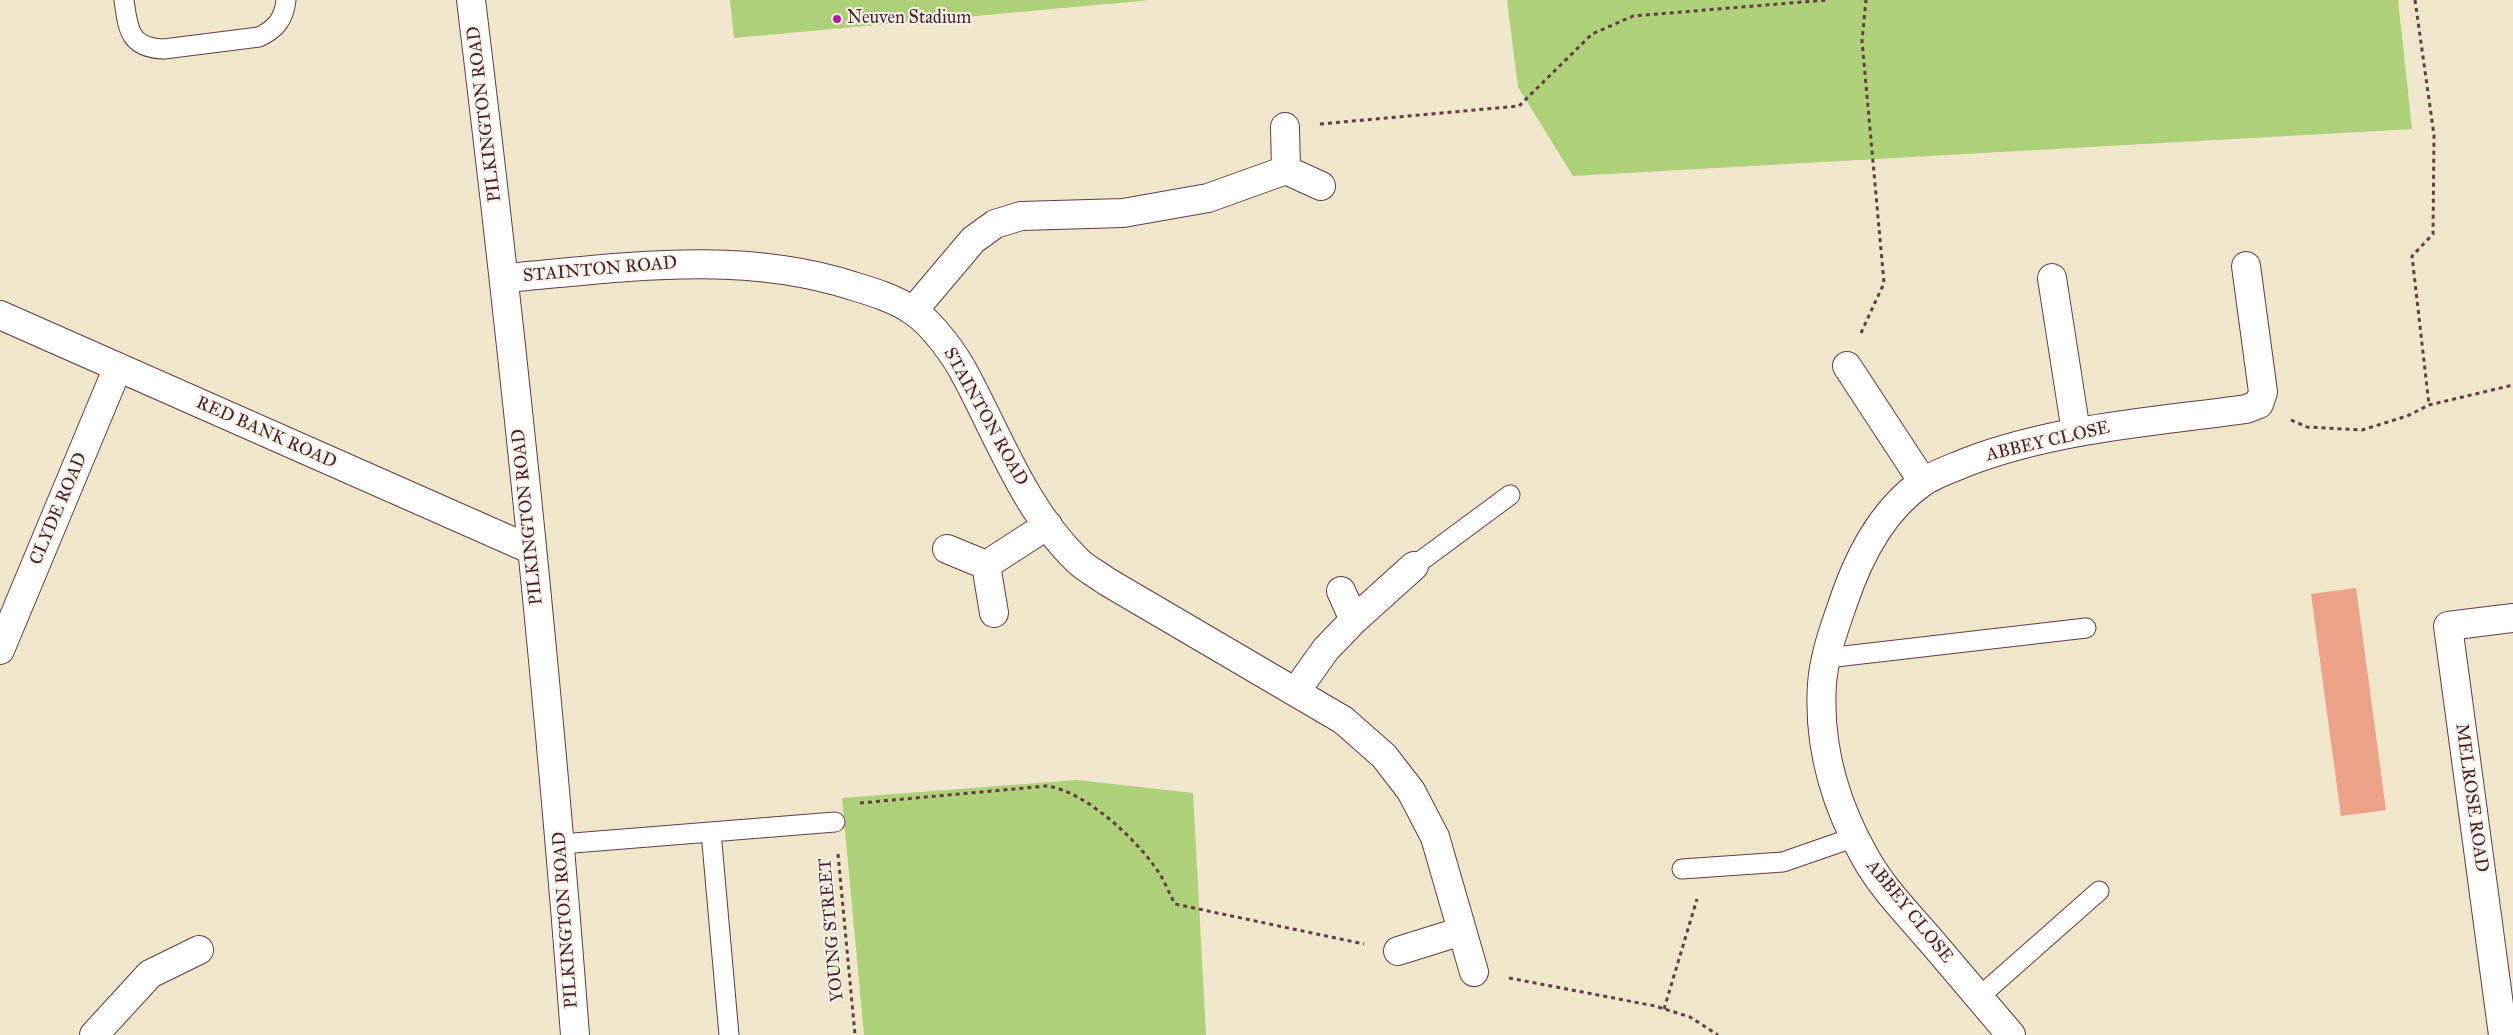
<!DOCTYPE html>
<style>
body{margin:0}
canvas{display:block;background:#efe6cc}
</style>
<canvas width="2513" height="1035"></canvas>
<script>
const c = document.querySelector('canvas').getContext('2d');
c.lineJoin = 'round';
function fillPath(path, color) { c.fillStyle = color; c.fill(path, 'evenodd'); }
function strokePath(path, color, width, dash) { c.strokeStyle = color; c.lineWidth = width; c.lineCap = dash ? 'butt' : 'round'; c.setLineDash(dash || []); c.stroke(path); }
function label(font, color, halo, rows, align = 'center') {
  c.font = font + ' "IM FELL Great Primer",serif'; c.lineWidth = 4; c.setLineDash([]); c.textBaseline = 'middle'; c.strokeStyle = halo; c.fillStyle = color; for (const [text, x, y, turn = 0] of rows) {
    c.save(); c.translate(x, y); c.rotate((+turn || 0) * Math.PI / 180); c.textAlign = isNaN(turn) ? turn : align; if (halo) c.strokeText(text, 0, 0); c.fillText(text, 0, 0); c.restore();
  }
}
fillPath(new Path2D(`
 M 730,0 L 1151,0 L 734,38 Z
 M 1507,0 L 2398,0 L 2412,129 L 1573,176 L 1518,87 Z
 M 1077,780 L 1193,793 L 1206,1035 L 864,1035 L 842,798 Z`), '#add079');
fillPath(new Path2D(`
 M 2356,588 L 2386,810 L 2341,816 L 2311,594 Z`), '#eca287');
const service = new Path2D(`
 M 124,0 C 128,29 129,48 164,49 L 259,37 C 276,29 284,19 286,0
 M 1414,566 L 1510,495
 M 1827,658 L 2086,628
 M 711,832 L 729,1035
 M 561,844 L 835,822
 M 1682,869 L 1783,862 L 1855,837
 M 1979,997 L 2099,891`);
const minor = new Path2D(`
 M 471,0 C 513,344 549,689 575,1035
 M 1285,127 L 1286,170 L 1321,186
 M 505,278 C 621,268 740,249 853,286 C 873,292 896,299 913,311 C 933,324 956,356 967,378 C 1000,440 1026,511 1078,561 C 1086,569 1097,574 1106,581 L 1343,720 L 1384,756 L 1411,791 L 1435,837 L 1474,972
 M 2052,278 L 2076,432
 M 913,311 L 973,240 L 995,224 L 1021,216 L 1123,213 L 1208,198 L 1286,170
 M 0,315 L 532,550
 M 1847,366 L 1923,482
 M 947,549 L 986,565 L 994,613
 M 986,565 L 1048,525
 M 1341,591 L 1354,620
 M 0,650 L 118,367
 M 1296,691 L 1326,649 L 1354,620 L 1414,566
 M 1398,951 L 1462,931
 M 94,1035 L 150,974 L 199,950
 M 2011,1035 C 1985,1004 1958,973 1932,942 C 1909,915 1882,888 1865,857 C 1835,804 1818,745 1822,684 C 1824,656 1834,629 1843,603 C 1858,558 1882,510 1923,482 C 1935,474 1953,468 1967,462 C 2056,428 2153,422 2246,409 L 2259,404 L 2263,392 L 2246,266
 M 2503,1035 L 2448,626 L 2513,618`);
strokePath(service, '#633d43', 21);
strokePath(minor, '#633d43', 30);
strokePath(new Path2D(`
 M 2415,0 L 2434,135 L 2433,234 L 2412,256 L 2429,405
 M 1320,124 L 1519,106 L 1592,34 L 1633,16 L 1827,0
 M 1861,333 L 1884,283 L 1862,41 L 1866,0
 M 2291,420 L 2307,427 L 2362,430 L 2407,416 L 2429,405 L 2513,385
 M 860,803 L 1047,786 C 1086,791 1141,843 1161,876 C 1166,885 1170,895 1175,904 L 1364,944
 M 838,854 L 855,1035
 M 1509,978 L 1655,1006 L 1690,1017 L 1718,1035
 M 1664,1009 L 1697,899`), '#633d43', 3, [4, 4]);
strokePath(service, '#fff', 19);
strokePath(minor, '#fff', 28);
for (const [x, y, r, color] of [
 [837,19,5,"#b5179e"]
]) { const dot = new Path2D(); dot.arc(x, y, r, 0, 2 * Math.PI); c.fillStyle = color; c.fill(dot); strokePath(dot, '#f7f3e8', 2); }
label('18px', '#4a1f2b', '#f7f3e8', [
 ["Neuven Stadium",847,19]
], 'left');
label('18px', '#4a1f2b', '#f7f3e8', [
 ["PILKINGTON ROAD",485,114,-97],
 ["STAINTON ROAD",600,270,-5],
 ["STAINTON ROAD",985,417,61],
 ["RED BANK ROAD",266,433,24],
 ["ABBEY CLOSE",2048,442,-13],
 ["CLYDE ROAD",59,509,-67],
 ["PILKINGTON ROAD",528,517,-96],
 ["MELROSE ROAD",2471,798,82],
 ["ABBEY CLOSE",1909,912,51],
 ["PILKINGTON ROAD",566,920,-94],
 ["YOUNG STREET",832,930,-95]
]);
</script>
